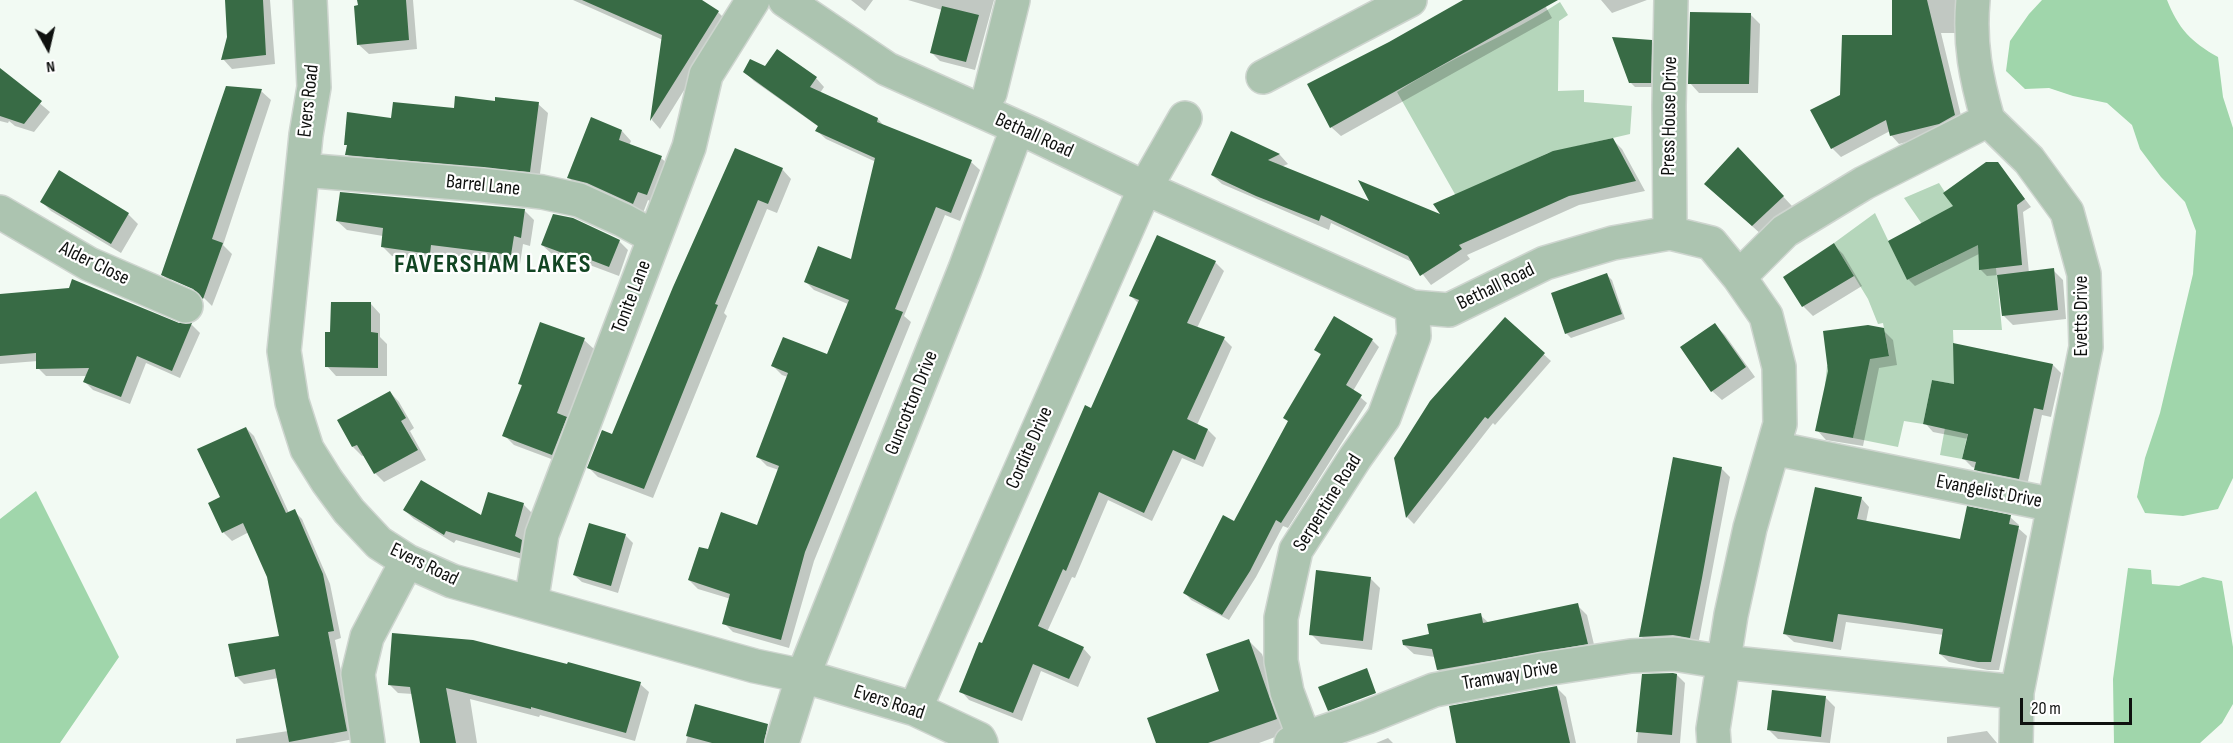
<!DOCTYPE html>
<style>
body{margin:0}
#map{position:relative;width:2233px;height:743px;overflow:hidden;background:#f2faf3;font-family:"Sofia Sans Condensed",sans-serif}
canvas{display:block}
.north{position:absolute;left:18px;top:18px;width:60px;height:60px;-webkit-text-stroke:4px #fff;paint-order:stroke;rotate:172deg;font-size:16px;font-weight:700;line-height:24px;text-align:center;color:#0f110f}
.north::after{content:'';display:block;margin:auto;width:21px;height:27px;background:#0f110f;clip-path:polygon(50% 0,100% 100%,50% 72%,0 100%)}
.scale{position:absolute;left:2020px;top:698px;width:112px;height:27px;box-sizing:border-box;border:3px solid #0f110f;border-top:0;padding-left:8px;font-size:18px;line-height:21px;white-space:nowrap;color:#0f110f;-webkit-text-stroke:4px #fff;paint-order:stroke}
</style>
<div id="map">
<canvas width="2233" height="743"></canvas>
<div class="north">N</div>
<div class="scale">20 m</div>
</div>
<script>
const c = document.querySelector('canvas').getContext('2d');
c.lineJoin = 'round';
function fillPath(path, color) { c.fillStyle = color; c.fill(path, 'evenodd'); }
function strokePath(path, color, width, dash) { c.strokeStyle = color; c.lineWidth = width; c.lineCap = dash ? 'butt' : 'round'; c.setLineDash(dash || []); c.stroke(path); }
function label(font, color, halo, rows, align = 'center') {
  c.font = font + ' "Sofia Sans Condensed",sans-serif'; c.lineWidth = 4.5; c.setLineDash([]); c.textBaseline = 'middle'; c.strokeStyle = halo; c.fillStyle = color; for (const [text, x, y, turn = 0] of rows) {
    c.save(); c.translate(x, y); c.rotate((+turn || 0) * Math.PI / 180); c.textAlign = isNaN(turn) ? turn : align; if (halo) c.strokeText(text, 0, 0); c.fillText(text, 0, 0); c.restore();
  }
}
fillPath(new Path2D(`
 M 1560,2 L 1568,15 L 1559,21 L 1558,91 L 1584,90 L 1584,102 L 1632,106 L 1630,134 L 1548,153 L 1456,196 L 1397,92 C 1449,58 1508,36 1560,2 Z
 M 1939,183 L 1959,214 L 1991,224 L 2020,242 L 1978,248 L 1979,269 L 1996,268 L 2002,330 L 1953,330 L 1954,356 L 2008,354 L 1998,400 L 1968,432 L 1962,459 L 1940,455 L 1953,384 L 1932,380 L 1923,424 L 1904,421 L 1898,447 L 1853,438 L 1862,393 L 1825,386 L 1827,366 L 1889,355 L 1883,323 L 1878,324 L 1868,299 L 1834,243 L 1875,213 L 1907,280 L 1942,263 L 1922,224 L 1904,198 Z`), '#b5d6bb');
fillPath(new Path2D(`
 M 2042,0 L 2167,0 C 2178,28 2191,42 2218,57 L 2223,97 L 2233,128 L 2233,478 L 2218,509 L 2183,516 L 2145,513 L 2137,497 L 2145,458 L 2160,413 L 2193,274 L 2196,231 L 2185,202 L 2161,177 L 2140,149 L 2132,125 L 2107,103 L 2073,96 L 2049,88 L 2025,89 L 2006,71 L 2010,41 L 2029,14 Z
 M 36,491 L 119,657 L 60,743 L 0,743 L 0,519 Z
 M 2128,568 L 2151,570 L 2152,584 L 2179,586 L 2203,577 L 2222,581 L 2233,647 L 2233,704 L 2222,723 L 2200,743 L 2114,743 L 2113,679 Z`), '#a0d6ab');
fillPath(new Path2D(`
 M 227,0 L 270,0 L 275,64 L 232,69 L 223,59 L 229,37 Z
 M 359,0 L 413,0 L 417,49 L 369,54 L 359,45 Z
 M 573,0 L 699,0 L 718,12 L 727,21 L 660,129 L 652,120 L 663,40 Z
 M 851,0 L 873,0 L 865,11 Z
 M 908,0 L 994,0 L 975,70 L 940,61 L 931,52 L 942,10 Z
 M 1468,0 L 1542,0 L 1552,18 L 1341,136 L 1331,127 Z
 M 1601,0 L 1647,0 L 1612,13 Z
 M 1894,0 L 1961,0 L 1961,33 L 1941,33 L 1963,124 L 1947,132 L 1899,144 L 1891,135 L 1890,131 L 1841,157 L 1832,148 L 1812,111 L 1842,96 L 1893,40 Z
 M 1750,14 L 1760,24 L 1758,93 L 1699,93 L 1690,83 Z
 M 1651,41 L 1656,46 L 1655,87 L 1635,87 L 1630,82 Z
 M 765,68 L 816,78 L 824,87 L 820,93 L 878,119 L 885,127 L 971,162 L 980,170 L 960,221 L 945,215 L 904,316 L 911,322 L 814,561 L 789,648 L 733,632 L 724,623 L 731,599 L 698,589 L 689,580 L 708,551 L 757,527 L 779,470 L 767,466 L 758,457 L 788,377 L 782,375 L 773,366 L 828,356 L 848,304 L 814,290 L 805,281 L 852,262 L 876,162 L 826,139 L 817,131 L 819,127 L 754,81 L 745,72 Z
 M 0,70 L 50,112 L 34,132 L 15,126 L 9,121 L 8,123 L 0,121 Z
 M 261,91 L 271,100 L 223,245 L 232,254 L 212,306 L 204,298 L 172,284 L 162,274 ZM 171,278 L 201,290 L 200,293 L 171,281 Z
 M 496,103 L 538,104 L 548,113 L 539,181 L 356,164 L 347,154 L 348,147 L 346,144 L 392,120 Z
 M 622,131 L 631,141 L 629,146 L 661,158 L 671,167 L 656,204 L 648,200 L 643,213 L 578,187 L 569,178 Z
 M 1232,133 L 1280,155 L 1288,164 L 1281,167 L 1372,204 L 1444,217 L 1613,140 L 1622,149 L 1645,191 L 1579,205 L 1467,255 L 1470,259 L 1431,285 L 1414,263 L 1331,223 L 1329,230 L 1222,184 L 1212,175 Z
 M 1747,158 L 1792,206 L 1762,235 L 1715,193 Z
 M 1997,163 L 2031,207 L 2023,212 L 2029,273 L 2053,270 L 2063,280 L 2066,319 L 2013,325 L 2003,315 L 1999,275 L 1987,276 L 1980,269 L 1979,254 L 1915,286 L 1908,279 L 1890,242 L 1955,206 Z
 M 782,169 L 791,179 L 777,213 L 767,209 L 724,313 L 727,316 L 653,498 L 598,477 L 589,468 L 613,436 L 674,287 Z
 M 60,172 L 128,214 L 138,224 L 121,253 L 51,211 L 42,202 Z
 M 524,210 L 534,220 L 530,246 L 523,244 L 520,264 L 440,254 L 439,262 L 392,256 L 382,246 L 383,236 L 347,230 L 337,221 Z
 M 1158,237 L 1215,262 L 1224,271 L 1197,328 L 1224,339 L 1232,347 L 1197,425 L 1208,430 L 1216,438 L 1203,467 L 1182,458 L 1152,521 L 1108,500 L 1075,578 L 1072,577 L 1047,632 L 1083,648 L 1091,657 L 1078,687 L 1041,671 L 1022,721 L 969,700 L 961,691 L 1092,410 L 1139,304 L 1131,296 Z
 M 619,241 L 628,250 L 619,276 L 579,261 L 578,264 L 552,254 L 542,245 Z
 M 1834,245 L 1843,254 L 1862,286 L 1813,316 L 1803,306 Z
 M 1607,275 L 1612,280 L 1625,319 L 1571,338 L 1566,333 Z
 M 0,295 L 178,325 L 192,325 L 200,333 L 180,378 L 146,363 L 130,404 L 93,390 L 85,382 L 88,376 L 46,376 L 38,368 L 38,361 L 0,364 Z
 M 371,304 L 380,314 L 380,337 L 387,344 L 387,376 L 336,376 L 327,366 L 332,333 Z
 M 1505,319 L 1551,361 L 1495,425 L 1493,423 L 1414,524 L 1407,517 L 1395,458 Z
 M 541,324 L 584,340 L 594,349 L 568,420 L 575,427 L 562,463 L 514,445 L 504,435 L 523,387 L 520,384 Z
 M 1715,325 L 1725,335 L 1755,377 L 1722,400 L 1712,391 Z
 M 1883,330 L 1893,340 L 1897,365 L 1879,368 L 1863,446 L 1826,440 L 1817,430 Z
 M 1372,340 L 1379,347 L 1353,391 L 1367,403 L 1288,528 L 1283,526 L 1256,577 L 1229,620 L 1191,600 L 1185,593 L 1235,523 L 1289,422 L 1322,356 L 1316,350 Z
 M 2053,365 L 2061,373 L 2051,417 L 2042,415 L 2027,486 L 1984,477 L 1976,468 L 1972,467 L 1964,459 L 1968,439 L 1933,432 L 1925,423 L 1956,386 Z
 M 390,392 L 399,402 L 414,428 L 410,431 L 426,460 L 384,482 L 375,473 L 365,455 L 362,456 L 353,447 Z
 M 246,428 L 254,436 L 289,513 L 294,511 L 302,519 L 330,584 L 341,638 L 335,640 L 354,739 L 333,743 L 236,743 L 236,739 L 288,731 L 278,678 L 244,684 L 236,676 L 281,637 L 268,576 L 249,532 L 232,541 L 224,533 L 210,504 L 222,498 Z
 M 1721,468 L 1730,477 L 1698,645 L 1649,644 L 1641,636 Z
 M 1861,498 L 1869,507 L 1866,522 L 1961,541 L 2010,517 L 2019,525 L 2018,528 L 2027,536 L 1999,670 L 1988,670 L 1949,662 L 1940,654 L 1944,635 L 1846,622 L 1841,650 L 1794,642 L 1785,634 Z
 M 523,504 L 533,514 L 529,561 L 456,540 L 454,543 L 414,519 L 404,510 L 482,518 Z
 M 625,535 L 633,543 L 618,593 L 582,582 L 574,575 Z
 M 1370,578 L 1380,588 L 1372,650 L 1321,644 L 1311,634 Z
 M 1577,605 L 1587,615 L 1596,653 L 1448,679 L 1438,670 L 1435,657 L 1414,654 L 1404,645 L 1480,615 L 1489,623 Z
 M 1248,640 L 1262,654 L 1285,721 L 1286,733 L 1259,743 L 1158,743 L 1221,692 Z
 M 1677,675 L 1685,683 L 1680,743 L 1637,743 L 1643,676 Z
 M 389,684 L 640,684 L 649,692 L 635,741 L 540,715 L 539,717 L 470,699 L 477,743 L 421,743 L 413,694 L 398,693 Z
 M 1557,688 L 1566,697 L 1576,743 L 1457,743 Z
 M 1825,697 L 1835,707 L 1830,743 L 1778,739 L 1769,730 Z
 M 696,706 L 756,743 L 686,743 Z
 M 1987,731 L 1997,743 L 1947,743 L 1947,737 Z
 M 1388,738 L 1393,743 L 1376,743 Z`), '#0003');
fillPath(new Path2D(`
 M 225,0 L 263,0 L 266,55 L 221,60 L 227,37 Z
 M 357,0 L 406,0 L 409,40 L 357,45 L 354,6 L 358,5 Z
 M 582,0 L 702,0 L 719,11 L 650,121 L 662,35 Z
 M 1463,0 L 1558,0 L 1330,128 L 1307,84 L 1389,42 Z
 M 1892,0 L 1927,0 L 1955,115 L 1939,124 L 1890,136 L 1886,120 L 1831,149 L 1810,110 L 1840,95 L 1842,35 L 1892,35 Z
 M 942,6 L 979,15 L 966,62 L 930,53 Z
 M 1690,12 L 1751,13 L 1749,84 L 1688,84 Z
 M 1612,37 L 1652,40 L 1651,83 L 1629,83 Z
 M 777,49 L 817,77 L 810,87 L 878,118 L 877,122 L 972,160 L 951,213 L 936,207 L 895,309 L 903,312 L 805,552 L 781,640 L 722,624 L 730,594 L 688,580 L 699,547 L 708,549 L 721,512 L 757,525 L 779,466 L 756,457 L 788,373 L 771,366 L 783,337 L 827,354 L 849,300 L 804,282 L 818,246 L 851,259 L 875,158 L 815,131 L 818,126 L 743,72 L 750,59 L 765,66 Z
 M 0,68 L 42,101 L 24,124 L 0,116 Z
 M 226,86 L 262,89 L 212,239 L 223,243 L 203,299 L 193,289 L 161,275 Z
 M 455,96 L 495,101 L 495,97 L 539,102 L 530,172 L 345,155 L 347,145 L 344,145 L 347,112 L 391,118 L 393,102 L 454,108 Z
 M 591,117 L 622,130 L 619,140 L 662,156 L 647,195 L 638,192 L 633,204 L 587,183 L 567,178 Z
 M 1231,131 L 1280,154 L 1268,160 L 1369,201 L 1358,180 L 1440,214 L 1433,204 L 1553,151 L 1613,138 L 1636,181 L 1569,196 L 1459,245 L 1462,249 L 1420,276 L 1408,256 L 1321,215 L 1319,221 L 1256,196 L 1211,175 Z
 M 1738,147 L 1784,196 L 1752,226 L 1704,184 Z
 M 735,148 L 783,168 L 768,204 L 758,200 L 715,304 L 718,305 L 644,489 L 587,468 L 602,430 L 612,434 L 673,287 Z
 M 1986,162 L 1998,162 L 2025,199 L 2017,205 L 2022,265 L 1979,270 L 1978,245 L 1907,280 L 1888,241 L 1953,206 L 1943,193 Z
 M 59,170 L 129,213 L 111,244 L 40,202 Z
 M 340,192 L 525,209 L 521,238 L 514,236 L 511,255 L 431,245 L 430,254 L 381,247 L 383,228 L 336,221 Z
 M 553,214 L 573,218 L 620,240 L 609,267 L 570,252 L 568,255 L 541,245 Z
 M 1157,235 L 1216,261 L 1187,323 L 1225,337 L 1187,419 L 1208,429 L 1195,460 L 1173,450 L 1144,513 L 1099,492 L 1066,571 L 1063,569 L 1038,626 L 1084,647 L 1069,679 L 1033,664 L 1013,713 L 959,692 L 979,642 L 982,643 L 1085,405 L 1091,408 L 1139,300 L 1129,296 Z
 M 1834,243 L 1854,276 L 1802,307 L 1783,277 Z
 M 2054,268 L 2058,310 L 2002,316 L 1997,275 Z
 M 1607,273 L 1622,314 L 1565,334 L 1551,293 Z
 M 72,279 L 179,323 L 192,323 L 172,371 L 137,356 L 121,397 L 83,382 L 89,368 L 36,369 L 36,353 L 0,356 L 0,294 L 69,288 Z
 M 331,302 L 371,302 L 371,332 L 378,333 L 378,368 L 325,367 L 325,332 L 330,332 Z
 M 1334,316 L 1373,339 L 1346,385 L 1362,395 L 1281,523 L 1276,520 L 1250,571 L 1222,615 L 1183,593 L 1223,515 L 1234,521 L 1288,421 L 1283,418 L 1321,354 L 1314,350 Z
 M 1505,317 L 1545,353 L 1488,419 L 1485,417 L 1406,518 L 1394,458 L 1430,401 Z
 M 540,322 L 585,338 L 557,413 L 567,417 L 552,455 L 502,436 L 522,385 L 518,384 Z
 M 1715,323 L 1746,367 L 1711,392 L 1680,347 Z
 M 1868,325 L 1884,328 L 1889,356 L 1870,359 L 1853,438 L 1815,431 L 1828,371 L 1823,331 Z
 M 1953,343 L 2053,364 L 2043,410 L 2034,408 L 2019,479 L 1974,470 L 1976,462 L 1962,459 L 1968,434 L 1923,424 L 1932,380 L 1954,384 Z
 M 390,391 L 406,418 L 401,421 L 418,450 L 374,474 L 357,445 L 352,447 L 337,420 Z
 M 246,427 L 286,513 L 295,509 L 323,574 L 334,631 L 328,632 L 347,731 L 289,742 L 275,669 L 235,677 L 228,644 L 279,636 L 267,577 L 243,523 L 222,533 L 208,503 L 220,497 L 197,449 Z
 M 1673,457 L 1722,467 L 1702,578 L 1690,638 L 1673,635 L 1639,637 Z
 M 421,480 L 481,515 L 488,492 L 524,503 L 515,536 L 522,540 L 520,553 L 446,531 L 444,535 L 403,510 Z
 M 1815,487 L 1862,497 L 1857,519 L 1960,539 L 1967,506 L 2011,515 L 2009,524 L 2019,526 L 1991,662 L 1978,662 L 1939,654 L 1943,629 L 1905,623 L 1838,614 L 1833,642 L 1783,634 Z
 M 589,523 L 626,534 L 611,586 L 573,575 Z
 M 1316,570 L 1371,577 L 1363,641 L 1309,635 Z
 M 1578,603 L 1588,644 L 1437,670 L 1432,649 L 1403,645 L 1402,640 L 1429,634 L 1427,624 L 1481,613 L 1483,623 Z
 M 392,633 L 473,640 L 567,664 L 568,662 L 641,682 L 626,733 L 531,707 L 531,709 L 446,688 L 456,743 L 420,743 L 410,687 L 388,685 Z
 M 1249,639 L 1277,719 L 1208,743 L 1156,743 L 1147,718 L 1219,691 L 1206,654 Z
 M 1367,668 L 1376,693 L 1328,711 L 1318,687 Z
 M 1673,673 L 1677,674 L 1672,735 L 1636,732 L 1642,674 Z
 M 1557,686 L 1570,743 L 1456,743 L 1449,706 Z
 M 1772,690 L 1826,696 L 1821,737 L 1767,730 Z
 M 695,704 L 768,724 L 764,743 L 712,743 L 686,736 Z`), '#386b45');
const street = new Path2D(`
 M 310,0 L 314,87 L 306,135 L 284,351 L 292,402 L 307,449 L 327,481 L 349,511 L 379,543 L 407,561 L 452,581 L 755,666 L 803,676 L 915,709 L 979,739 L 981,743
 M 785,0 L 887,69 L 1037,136 L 1145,188 L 1412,307 L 1449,310 L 1545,263 L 1613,243 L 1670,233 L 1711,243 L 1739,277 L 1766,316 L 1779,367 L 1780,424 L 1750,528 L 1731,615 L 1713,729 L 1714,743
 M 1263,77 L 1410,0
 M 990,93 L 1013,0
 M 1988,120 L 2029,160 L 2067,212 L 2084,274 L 2086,347 L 2054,505
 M 303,170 L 482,185 L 542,192 L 579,200 L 623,220 L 654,237
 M 0,212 L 89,264 L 186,306
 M 1670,233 L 1669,106 L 1671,0
 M 1739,277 L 1785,231 L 1864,183 L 1988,120 C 1976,78 1969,44 1973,0
 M 531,603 L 542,534 L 689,147 L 706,75 L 753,0
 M 915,709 L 1145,188 L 1185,118
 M 368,743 L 358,674 L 367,637 L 407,561
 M 782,743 L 803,676 L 965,269 L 1017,129
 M 1291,743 L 1367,717 L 1434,690 L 1545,669 L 1631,656 L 1674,654 L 1723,662 L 2017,692 L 2054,505 L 1773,448
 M 1306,743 L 1287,692 L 1281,661 L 1281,618 L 1296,550 L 1355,458 L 1384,417 L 1414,336 L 1412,307
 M 2016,743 L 2017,692`);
strokePath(street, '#ced5cf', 36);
strokePath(street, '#acc4b0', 33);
label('20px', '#0f110f', '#fff', [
 ["Evers Road",309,101,-84],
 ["Press House Drive",1670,116,-89],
 ["Bethall Road",1034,136,24],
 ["Barrel Lane",483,186,6],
 ["Alder Close",94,264,26],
 ["Bethall Road",1496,287,-26],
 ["Tonite Lane",632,297,-69],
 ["Evetts Drive",2082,316,-90],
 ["Guncotton Drive",912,403,-68],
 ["Cordite Drive",1030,448,-66],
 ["Evangelist Drive",1989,492,11],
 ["Serpentine Road",1328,503,-58],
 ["Evers Road",424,565,26],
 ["Tramway Drive",1510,676,-10],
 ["Evers Road",889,703,18]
]);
c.letterSpacing = '1.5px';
label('bold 26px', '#124523', '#fff', [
 ["FAVERSHAM LAKES",493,265]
]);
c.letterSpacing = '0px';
</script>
